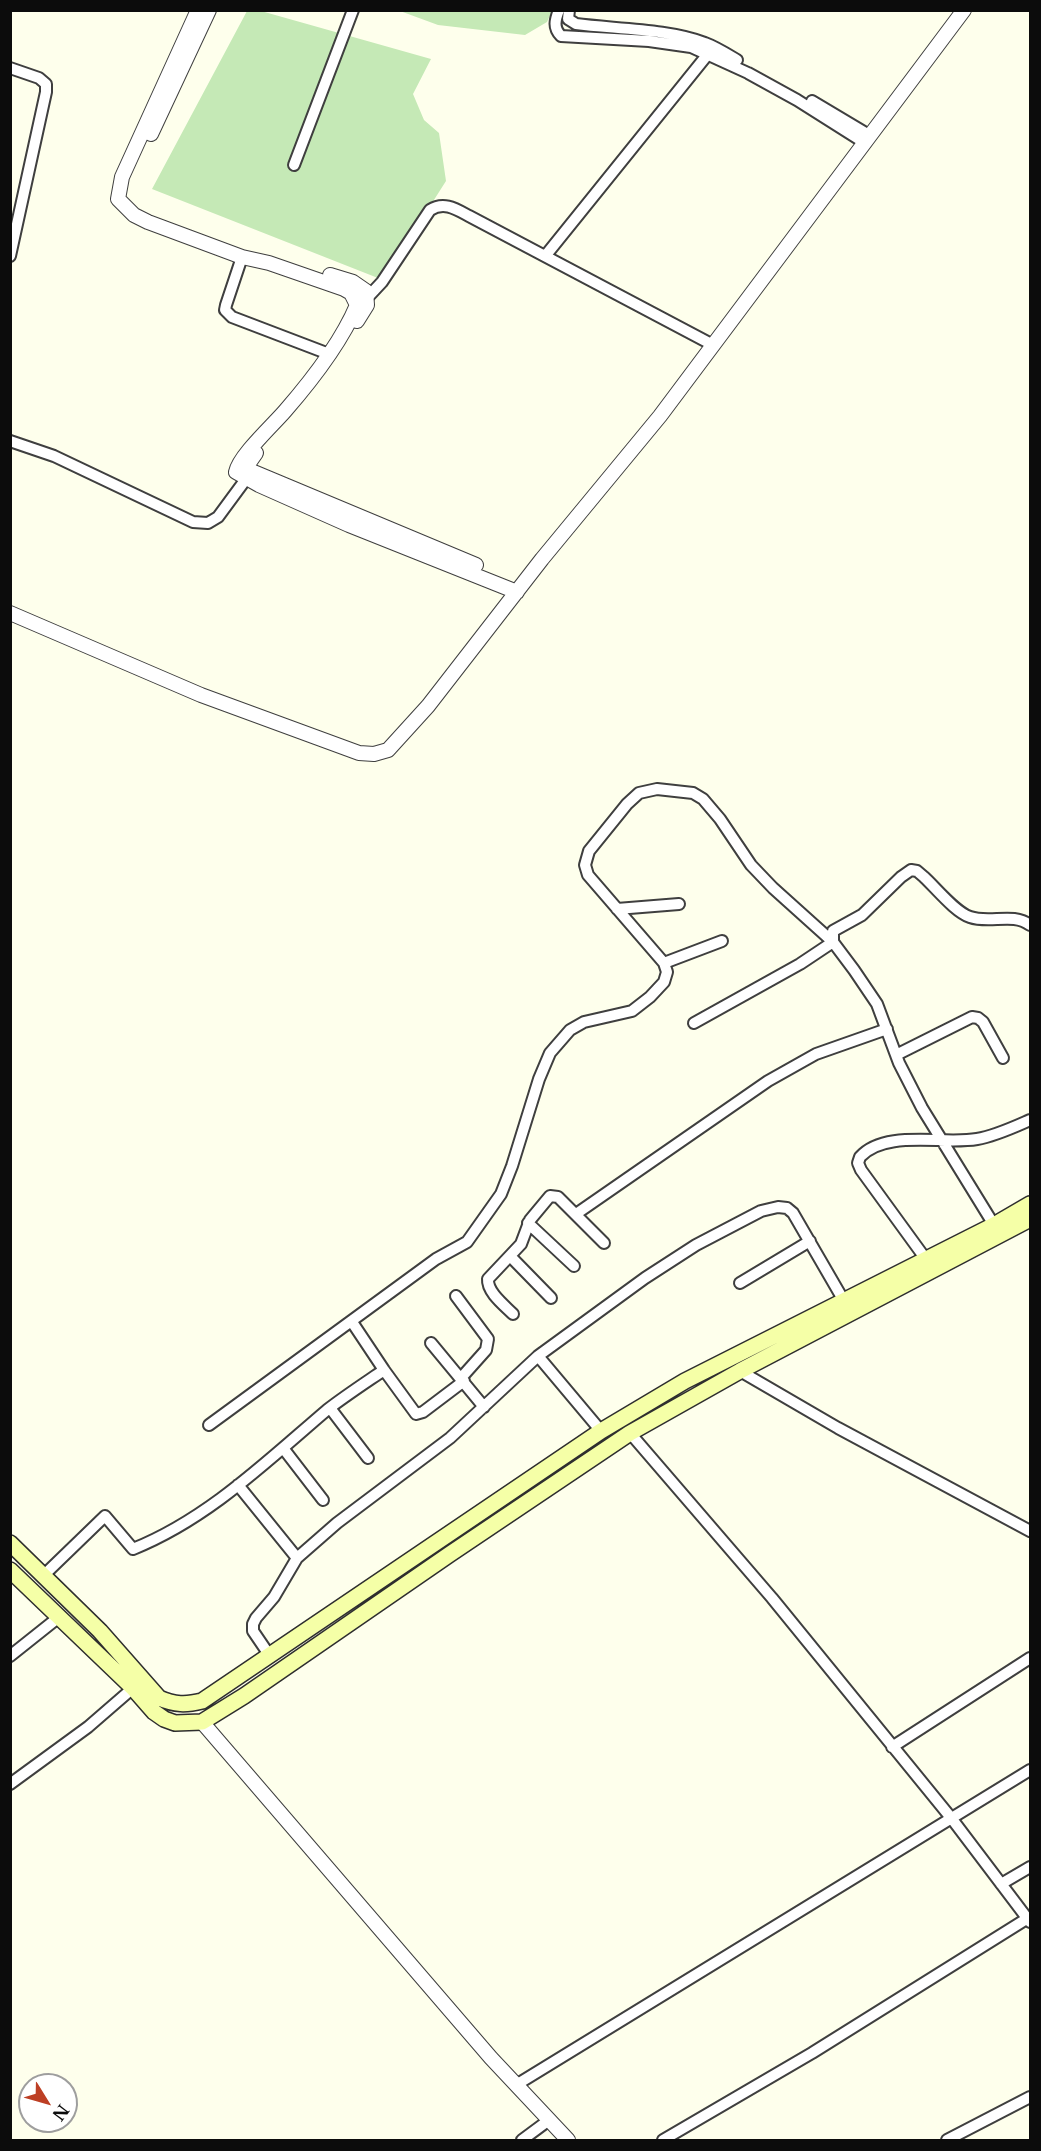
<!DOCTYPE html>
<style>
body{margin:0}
#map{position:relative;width:1041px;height:2151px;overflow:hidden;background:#feffec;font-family:"Libre Baskerville",serif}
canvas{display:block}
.frame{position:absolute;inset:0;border:12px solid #0c0c0c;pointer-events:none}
.north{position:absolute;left:18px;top:2073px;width:60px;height:60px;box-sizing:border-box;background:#fff;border:2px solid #9e9e9e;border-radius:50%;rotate:127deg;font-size:16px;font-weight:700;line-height:24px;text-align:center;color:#0c0c0c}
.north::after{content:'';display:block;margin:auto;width:21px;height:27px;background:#bd3f24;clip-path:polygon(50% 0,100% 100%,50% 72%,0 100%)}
</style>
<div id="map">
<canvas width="1041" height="2151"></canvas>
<div class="frame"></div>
<div class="north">N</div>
</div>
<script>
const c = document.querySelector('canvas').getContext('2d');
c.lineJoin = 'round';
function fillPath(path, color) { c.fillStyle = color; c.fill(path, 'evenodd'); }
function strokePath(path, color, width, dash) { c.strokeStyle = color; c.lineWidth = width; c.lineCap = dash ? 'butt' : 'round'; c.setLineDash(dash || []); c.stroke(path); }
fillPath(new Path2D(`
 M 247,11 L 261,11 L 431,59 L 413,94 L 424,120 L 439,133 L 446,181 L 383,280 L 152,189 Z
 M 400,11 L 552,11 L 547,22 L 525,35 L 438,25 Z`), '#c5e9b6');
const minor = new Path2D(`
 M 559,10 C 555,20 553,28 561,36 L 649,41 L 691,47 L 748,73 L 797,100 L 865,143
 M 569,10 L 568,19 L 576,24 C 613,29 671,29 705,43 C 716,47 727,54 737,60
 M 10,68 L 39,78 L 46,84 L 46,92 L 10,256
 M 812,101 L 869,135
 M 294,165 L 353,10
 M 546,255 L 708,54
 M 242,257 L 226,305 L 225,310 L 232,317 L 329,354
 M 368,297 L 382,282 L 430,210 C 444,201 456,209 469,216 L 713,345
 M 10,441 L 54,456 L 193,522 L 208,523 L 218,517 L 246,479
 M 617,909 L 679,904
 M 664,963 L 722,941
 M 694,1023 L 800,964 L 833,942 L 833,931 L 862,915 L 901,877 L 911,870 L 917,871 L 924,877 C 936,888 955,912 970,917 C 990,924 1013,912 1030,925
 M 896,1055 L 972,1017 L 978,1018 L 983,1022 L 1003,1058
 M 576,1214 L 768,1081 L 816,1054 L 887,1029
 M 528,1223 L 574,1266
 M 510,1256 L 551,1298
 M 925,1258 L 861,1170 L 858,1163 L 860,1157 C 885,1129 943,1145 977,1139 C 995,1136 1014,1127 1030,1120
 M 740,1283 L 810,1241
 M 456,1296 L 488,1339 L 486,1350 L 461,1378
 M 513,1314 C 504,1305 487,1292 488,1279 L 521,1244 L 530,1220 L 550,1196 L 558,1197 L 604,1243
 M 352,1322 L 384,1370 L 416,1414 L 423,1412 L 464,1381
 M 431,1343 L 484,1407
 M 538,1356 L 601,1431
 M 740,1371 L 838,1428 L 1030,1531
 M 330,1408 L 368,1458
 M 209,1425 L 436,1259 L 467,1242 L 501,1194 L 512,1166 L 539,1079 L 550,1053 L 570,1030 L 584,1022 L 632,1011 L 650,997 L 664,982 L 667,972 L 664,963 L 588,875 L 585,865 L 589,851 L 627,804 L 639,793 L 657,789 L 693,793 L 703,799 L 720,819 L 751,865 L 773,888 L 833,942 L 854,970 L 877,1004 L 899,1063 L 922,1108 L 994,1225
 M 630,1433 L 772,1598 L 952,1819 L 1030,1922
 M 283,1448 L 323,1500
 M 238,1485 L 297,1558
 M 44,1575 L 105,1516 L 133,1549 C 208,1519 267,1461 327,1410 C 345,1396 365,1383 384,1370
 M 10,1656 L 59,1617
 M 270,1656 L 253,1631 L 253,1624 L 256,1618 L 274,1597 L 297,1558 L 337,1523 L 450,1438 L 538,1356 L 645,1278 L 696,1245 L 761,1211 L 778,1207 L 787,1208 L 793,1213 L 844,1301
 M 892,1747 L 1030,1658
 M 10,1784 L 88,1727 L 133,1688
 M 1001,1884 L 1030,1867
 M 516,2085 L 1030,1770
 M 522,2140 L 549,2120
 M 663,2140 L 812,2053 L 1028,1918
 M 947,2140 L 1030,2097`);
const tertiary = new Path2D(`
 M 198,10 L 122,177 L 118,199 L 134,215 L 148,222 L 242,257 L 269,263 L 344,289 L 351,293 L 357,305 C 341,343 312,380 285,411 C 273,425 239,456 236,472 L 259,485 L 349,525 L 517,592
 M 151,134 L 209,10
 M 330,275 L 353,282 L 366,291 L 367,305 L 357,321
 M 256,453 L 249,463 L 248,467 L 251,471 L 476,565
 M 10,613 L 201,695 L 359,753 L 374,754 L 388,750 L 428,706 L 542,559 L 660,416 L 964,10
 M 202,1722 L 491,2058 L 568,2140`);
const secondary = new Path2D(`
 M 10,1543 L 100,1631 L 159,1698 C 175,1705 186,1705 202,1701 L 601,1431 L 685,1381 L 994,1225 L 1030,1204
 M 10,1570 L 133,1688 L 154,1712 L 164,1719 L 175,1723 L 202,1722 L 244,1696 L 450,1554 L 630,1433 L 740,1371 L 1030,1219`);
strokePath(minor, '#3f3f3f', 14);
strokePath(tertiary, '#3f3f3f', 16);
strokePath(secondary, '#2e2e2e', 18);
strokePath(minor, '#fff', 10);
strokePath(tertiary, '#fff', 14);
strokePath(secondary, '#f5ffa7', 15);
</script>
